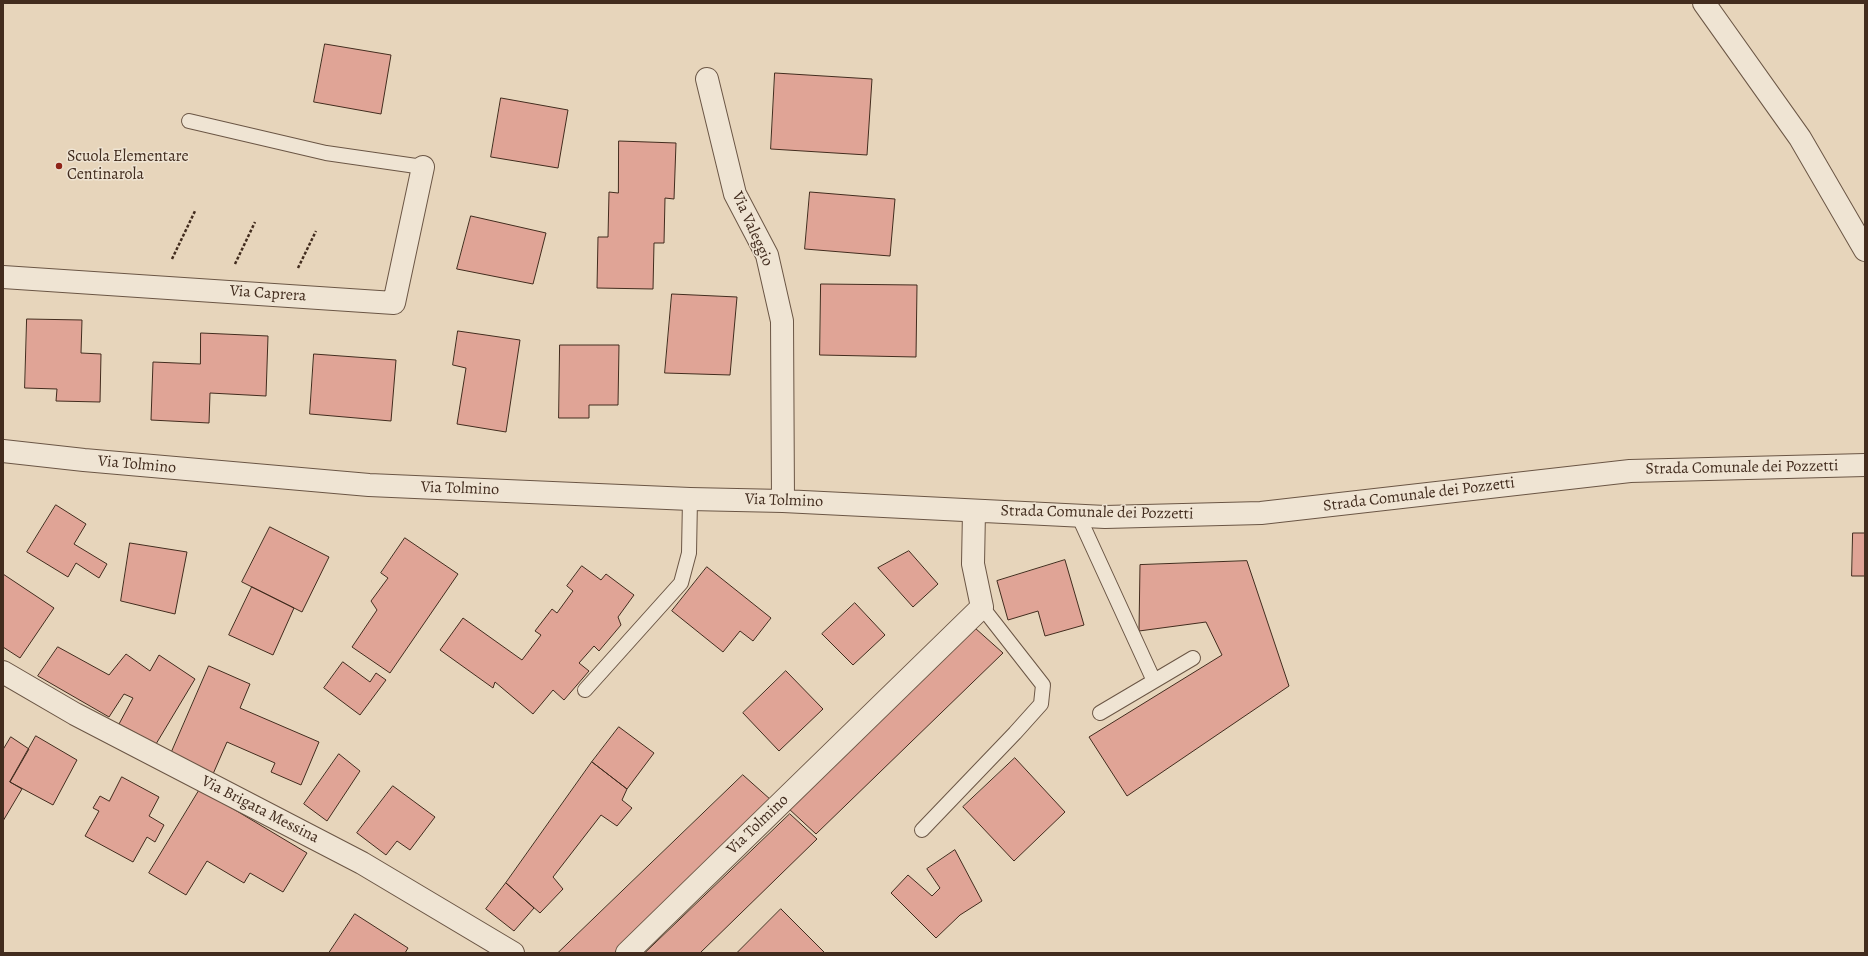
<!DOCTYPE html>
<style>
body{margin:0}
#map{position:relative;width:1868px;height:956px;overflow:hidden;background:#e7d5bb;font-family:Alegreya,serif}
canvas{display:block}
.frame{position:absolute;inset:0;border:4px solid #422c1e;pointer-events:none}
</style>
<div id="map">
<canvas width="1868" height="956"></canvas>
<div class="frame"></div>
</div>
<script>
const c = document.querySelector('canvas').getContext('2d');
c.lineJoin = 'round';
function fillPath(path, color) { c.fillStyle = color; c.fill(path, 'evenodd'); }
function strokePath(path, color, width, dash) { c.strokeStyle = color; c.lineWidth = width; c.lineCap = dash ? 'butt' : 'round'; c.setLineDash(dash || []); c.stroke(path); }
function label(font, color, halo, rows, align = 'center') {
  c.font = font + ' Alegreya,serif'; c.lineWidth = 3; c.setLineDash([]); c.textBaseline = 'middle'; c.strokeStyle = halo; c.fillStyle = color; for (const [text, x, y, turn = 0] of rows) {
    c.save(); c.translate(x, y); c.rotate((+turn || 0) * Math.PI / 180); c.textAlign = isNaN(turn) ? turn : align; if (halo) c.strokeText(text, 0, 0); c.fillText(text, 0, 0); c.restore();
  }
}
const building = new Path2D(`
 M 325,44 L 391,55 L 381,114 L 314,102 Z
 M 775,73 L 872,79 L 867,155 L 771,149 Z
 M 501,98 L 568,110 L 558,168 L 491,157 Z
 M 619,141 L 676,143 L 674,199 L 665,198 L 664,243 L 654,243 L 653,289 L 597,288 L 598,237 L 608,237 L 609,192 L 618,193 Z
 M 810,192 L 895,199 L 890,256 L 805,249 Z
 M 471,216 L 546,233 L 533,284 L 457,269 Z
 M 821,284 L 917,285 L 916,357 L 820,355 Z
 M 672,294 L 737,297 L 730,375 L 665,373 Z
 M 27,319 L 82,320 L 81,353 L 101,354 L 100,402 L 56,401 L 57,389 L 25,388 Z
 M 458,331 L 520,340 L 506,432 L 457,424 L 466,368 L 453,365 Z
 M 201,333 L 268,336 L 266,396 L 210,393 L 209,423 L 151,420 L 153,362 L 200,364 Z
 M 560,345 L 619,345 L 618,405 L 589,405 L 589,418 L 559,418 Z
 M 314,354 L 396,360 L 391,421 L 310,414 Z
 M 56,505 L 86,524 L 74,544 L 107,564 L 99,578 L 76,563 L 68,577 L 27,552 Z
 M 270,527 L 329,557 L 302,612 L 242,582 Z
 M 1853,533 L 1865,533 L 1865,576 L 1852,576 Z
 M 405,538 L 458,574 L 390,673 L 352,647 L 377,610 L 371,601 L 388,578 L 381,573 Z
 M 130,543 L 187,552 L 175,614 L 121,601 Z
 M 909,551 L 938,584 L 913,607 L 878,568 Z
 M 1065,560 L 1084,625 L 1045,636 L 1038,611 L 1008,620 L 997,581 Z
 M 1247,561 L 1289,686 L 1127,796 L 1089,737 L 1222,655 L 1206,622 L 1139,631 L 1140,565 Z
 M 582,566 L 601,580 L 606,574 L 634,595 L 618,617 L 621,625 L 599,651 L 594,646 L 579,663 L 589,671 L 564,700 L 553,690 L 533,714 L 495,682 L 493,688 L 440,650 L 463,618 L 522,660 L 541,635 L 535,631 L 552,609 L 557,613 L 573,591 L 567,586 Z
 M 707,567 L 771,618 L 753,641 L 740,631 L 723,652 L 672,611 Z
 M 3,574 L 54,608 L 20,658 L 3,647 Z
 M 252,587 L 294,608 L 273,655 L 229,635 Z
 M 855,603 L 885,635 L 853,665 L 822,634 Z
 M 975,628 L 1003,653 L 816,834 L 788,808 Z
 M 58,647 L 109,675 L 126,654 L 150,671 L 159,655 L 195,679 L 156,744 L 119,724 L 133,698 L 124,694 L 109,717 L 38,676 Z
 M 343,662 L 370,682 L 376,673 L 386,680 L 360,715 L 324,688 Z
 M 209,666 L 250,684 L 240,708 L 319,742 L 301,785 L 271,772 L 275,763 L 227,742 L 213,774 L 170,756 Z
 M 786,671 L 823,709 L 779,751 L 743,713 Z
 M 619,727 L 654,753 L 627,789 L 592,762 Z
 M 36,736 L 77,760 L 53,805 L 10,782 Z
 M 11,737 L 29,749 L 10,782 L 22,789 L 3,821 L 3,750 Z
 M 339,754 L 360,771 L 327,821 L 304,804 Z
 M 1015,758 L 1065,812 L 1014,861 L 963,807 Z
 M 592,762 L 627,789 L 622,800 L 632,808 L 617,826 L 601,815 L 553,877 L 563,889 L 540,913 L 506,883 Z
 M 743,775 L 771,800 L 614,953 L 558,953 Z
 M 122,777 L 159,797 L 149,816 L 164,825 L 155,842 L 147,837 L 133,862 L 85,836 L 99,811 L 93,808 L 100,796 L 109,801 Z
 M 393,786 L 435,817 L 410,850 L 397,841 L 386,855 L 357,833 Z
 M 200,789 L 307,853 L 283,892 L 250,873 L 244,883 L 207,861 L 186,895 L 149,873 Z
 M 790,814 L 817,839 L 700,953 L 645,953 Z
 M 955,850 L 982,901 L 960,915 L 936,938 L 891,893 L 908,875 L 932,896 L 940,888 L 927,869 Z
 M 506,883 L 534,908 L 514,931 L 486,909 Z
 M 781,909 L 825,953 L 737,953 Z
 M 355,914 L 408,948 L 405,953 L 329,953 Z`);
fillPath(building, '#e0a496');
strokePath(building, '#422c1e', 1);
const lane = new Path2D(`
 M 189,121 L 326,153 L 423,167
 M 1078,515 L 1154,681
 M 585,690 L 681,583 L 689,553 L 690,499
 M 1100,713 L 1193,658
 M 922,830 L 1015,733 L 1041,704 L 1043,685 L 982,607`);
const street = new Path2D(`
 M 1704,3 L 1800,138 L 1865,250
 M 707,79 L 735,194 L 767,255 L 782,321 L 783,501
 M 3,277 L 394,303 L 423,167
 M 3,451 L 84,460 L 369,485 L 690,499 L 783,501 L 1105,517 L 1261,513 L 1630,471 L 1865,465
 M 3,672 L 75,714 L 362,863 L 513,953
 M 627,953 L 982,607 L 973,564 L 974,511`);
strokePath(lane, '#6b5645', 16);
strokePath(street, '#6b5645', 24);
strokePath(new Path2D(`
 M 172,259 L 195,211
 M 235,264 L 255,222
 M 298,268 L 316,231`), '#422c1e', 2.5, [3, 2]);
strokePath(lane, '#efe4d3', 14);
strokePath(street, '#efe4d3', 22);
for (const [x, y, r, color] of [
 [59,166,4,"#8f2418"]
]) { const dot = new Path2D(); dot.arc(x, y, r, 0, 2 * Math.PI); c.fillStyle = color; c.fill(dot); strokePath(dot, '#efe4d3', 1.5); }
label('16px', '#422c1e', '#efe4d3', [
 ["Scuola Elementare",67,157],
 ["Centinarola",67,175]
], 'left');
label('16px', '#422c1e', '#efe4d3', [
 ["Via Valeggio",752,229,66],
 ["Via Caprera",268,294,4],
 ["Via Tolmino",137,465,5],
 ["Strada Comunale dei Pozzetti",1742,468,-1],
 ["Via Tolmino",460,489,2],
 ["Strada Comunale dei Pozzetti",1419,495,-7],
 ["Via Tolmino",784,501,2],
 ["Strada Comunale dei Pozzetti",1097,513,1],
 ["Via Brigata Messina",260,810,27],
 ["Via Tolmino",758,825,-44]
]);
</script>
